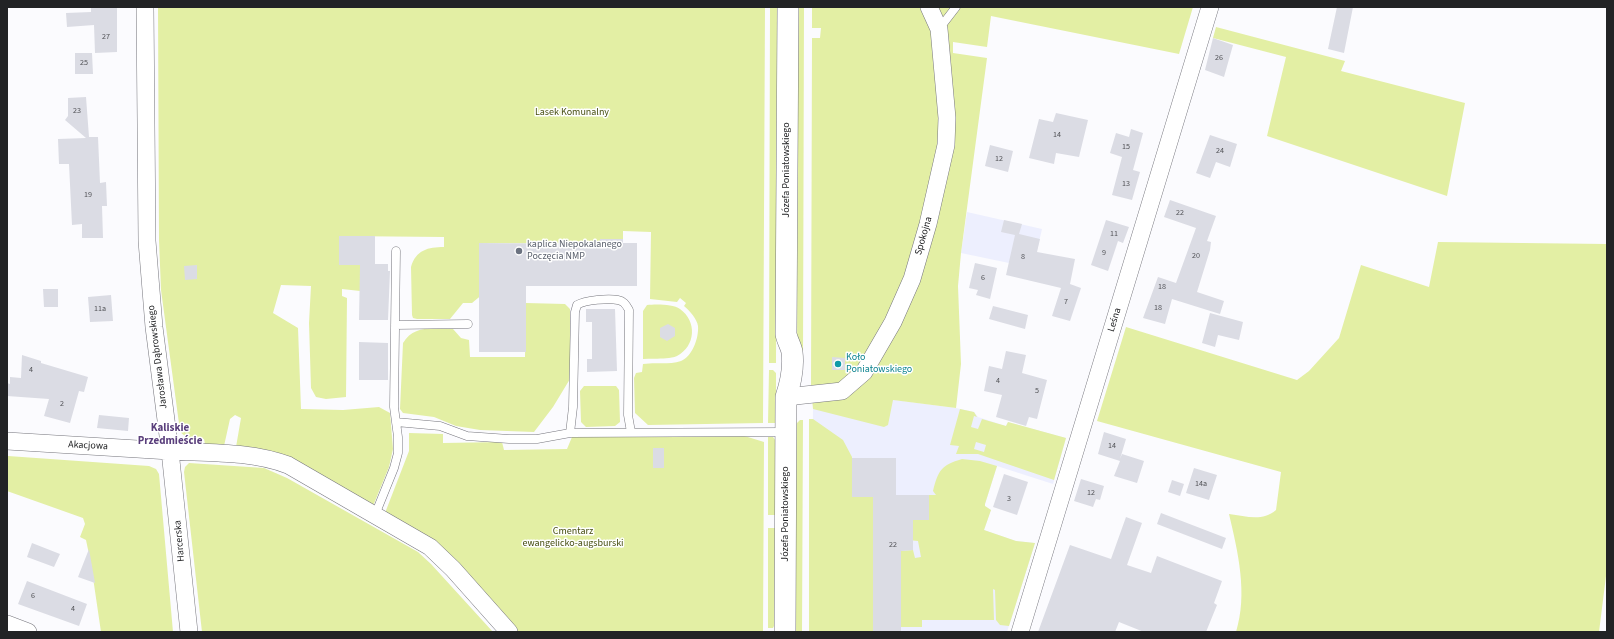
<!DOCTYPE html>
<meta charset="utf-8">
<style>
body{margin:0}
#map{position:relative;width:1614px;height:639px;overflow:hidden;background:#fbfbfe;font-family:"Source Sans 3",sans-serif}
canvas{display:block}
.frame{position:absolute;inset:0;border:8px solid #222325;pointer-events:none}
</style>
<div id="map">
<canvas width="1614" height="639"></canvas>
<div class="frame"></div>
</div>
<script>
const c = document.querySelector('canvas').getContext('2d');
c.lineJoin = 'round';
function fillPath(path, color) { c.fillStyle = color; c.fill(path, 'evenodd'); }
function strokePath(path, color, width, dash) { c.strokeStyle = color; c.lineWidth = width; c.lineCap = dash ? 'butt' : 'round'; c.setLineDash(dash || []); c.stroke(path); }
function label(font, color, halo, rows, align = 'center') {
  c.font = font + ' "Source Sans 3",sans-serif'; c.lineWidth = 3; c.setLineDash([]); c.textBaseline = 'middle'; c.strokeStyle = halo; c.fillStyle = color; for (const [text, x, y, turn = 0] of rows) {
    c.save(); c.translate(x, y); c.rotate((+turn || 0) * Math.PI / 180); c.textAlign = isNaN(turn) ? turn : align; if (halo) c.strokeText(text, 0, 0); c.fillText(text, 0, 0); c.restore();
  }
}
fillPath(new Path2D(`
 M 967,212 L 1042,229 L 1033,268 L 961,253 Z
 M 888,399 L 956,408 L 974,412 L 978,417 L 1006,426 L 1008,422 L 1066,438 L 1053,484 L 997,466 L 985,504 L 985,506 L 991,510 L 984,530 L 1016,541 L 1035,543 L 1007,632 L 812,632 L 813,400 Z`), '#edeffe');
fillPath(new Path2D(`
 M 158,7 L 765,7 L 763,423 L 648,425 L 635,413 L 634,378 L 636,373 L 642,372 L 643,364 C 655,362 669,365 681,361 C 692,357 699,338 698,326 C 697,319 690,311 684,306 L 686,303 L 680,298 L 677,302 L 650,299 L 651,232 L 623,231 L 623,239 L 600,239 L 600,244 L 479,243 L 479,289 L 484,293 L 472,303 L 463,303 L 450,319 L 417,319 L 413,318 L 412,315 L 411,267 C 416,250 428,247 444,247 L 444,237 L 340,236 L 360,265 L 360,291 L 342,289 L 342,296 L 347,298 L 346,397 L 326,399 L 316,397 L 311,388 L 309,323 L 311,286 L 281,285 L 273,313 L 298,328 L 301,409 L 343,410 L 379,407 L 390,413 L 393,449 L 389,467 L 373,506 L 236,447 L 241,418 L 235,415 L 230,419 L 224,446 L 205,444 L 204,439 C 194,439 186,440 180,431 L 161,290 L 159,240 Z
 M 770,7 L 777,7 L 776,363 L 769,363 Z
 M 798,7 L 804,7 L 803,358 L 797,362 Z
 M 812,7 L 1193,7 L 1179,54 L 991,16 L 987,47 L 953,42 L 953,53 L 987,58 L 961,253 L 958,286 L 961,364 L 956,408 L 893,400 L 888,425 L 884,427 L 813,409 L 811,388 L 812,38 L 820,38 L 821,28 L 812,28 Z
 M 1216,27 L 1345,61 L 1341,71 L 1465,103 L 1447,196 L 1267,136 L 1286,57 L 1213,38 Z
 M 1438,242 L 1607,244 L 1607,568 L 1599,632 L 1236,632 C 1248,594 1238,552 1229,514 C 1246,516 1262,522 1276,510 L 1281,472 L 1097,421 L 1126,327 L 1297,380 L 1309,371 L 1339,338 L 1361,265 L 1429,287 Z
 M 526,303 L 565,304 L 570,309 L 570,379 L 553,407 L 534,432 L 480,430 L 456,426 L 434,417 L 403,413 L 400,409 L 403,343 C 414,324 434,329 453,329 L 461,338 L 469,340 L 470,357 L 525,357 Z
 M 647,305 C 656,304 673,304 680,309 C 697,321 696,346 677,356 C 667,360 654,358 643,359 L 643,311 Z
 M 769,370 L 773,370 L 776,373 L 776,423 L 768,423 Z
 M 584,386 L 616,386 L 619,390 L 620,422 L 615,426 L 586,427 L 581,422 L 580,391 Z
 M 960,409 L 974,412 L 977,417 L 974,416 L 971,427 L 978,429 L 982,419 L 1006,426 L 1008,422 L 1066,438 L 1054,480 L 978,454 L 956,454 L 959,446 L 950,445 ZM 976,442 L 986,445 L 984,452 L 974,449 Z
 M 809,419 L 813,419 L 843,440 L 852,457 L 852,496 L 888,496 L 888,518 L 873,519 L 873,632 L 809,632 Z
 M 800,420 L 803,420 L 802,632 L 795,632 L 796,424 Z
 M 409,433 L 443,434 L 443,443 L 502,442 L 504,450 L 567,449 L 572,437 L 738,434 L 764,442 L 763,632 L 518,632 L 454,562 L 385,513 L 409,451 Z
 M 768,437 L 773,437 L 776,441 L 776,515 L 768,515 Z
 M 8,456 L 149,466 L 156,469 L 159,474 L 173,632 L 101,632 L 91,564 L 86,540 L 80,537 L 85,524 L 83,518 L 7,491 Z
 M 962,459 L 980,461 L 997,466 L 985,504 L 985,506 L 991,510 L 984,530 L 1016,541 L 1035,543 L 1009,626 L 1000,625 L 996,620 L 995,590 L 993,589 L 994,620 L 922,620 L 922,627 L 901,627 L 901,551 L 913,550 L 915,558 L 921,557 L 918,541 L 908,540 L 902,520 L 929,519 L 929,495 L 936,495 L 933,491 C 938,471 941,465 962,459 Z
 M 189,463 L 264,468 L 287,478 L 418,552 L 431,564 L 493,632 L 202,632 L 184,472 L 185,467 Z
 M 768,528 L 776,528 L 775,624 L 773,628 L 768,628 Z`), '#e3efa4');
fillPath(new Path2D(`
 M 91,7 L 117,7 L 117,52 L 95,53 L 94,25 L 67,27 L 66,13 L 91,12 Z
 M 1337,7 L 1353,7 L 1344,53 L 1328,49 Z
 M 1213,38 L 1233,45 L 1224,77 L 1205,70 Z
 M 75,53 L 92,53 L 93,74 L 75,74 Z
 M 86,97 L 89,137 L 98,137 L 100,183 L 106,182 L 107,206 L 102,206 L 103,238 L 82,238 L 82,224 L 72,225 L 69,164 L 59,164 L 58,139 L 86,138 L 65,120 L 68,116 L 68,98 Z
 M 1056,113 L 1088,120 L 1079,157 L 1056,153 L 1054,164 L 1029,158 L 1039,119 L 1053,122 Z
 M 1131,129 L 1143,133 L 1133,170 L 1140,172 L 1132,200 L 1112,195 L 1122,157 L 1110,153 L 1116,133 L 1129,137 Z
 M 1210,135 L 1237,144 L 1230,167 L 1216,162 L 1210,178 L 1196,173 Z
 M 990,145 L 1013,151 L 1008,172 L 985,166 Z
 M 1170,200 L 1216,216 L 1207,241 L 1211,242 L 1210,250 L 1197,292 L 1224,301 L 1220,314 L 1172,299 L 1165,324 L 1143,318 L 1158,277 L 1176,283 L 1196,228 L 1164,217 Z
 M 1004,220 L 1022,224 L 1019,234 L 1040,239 L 1037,252 L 1075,259 L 1070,284 L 1081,288 L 1070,321 L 1052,316 L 1061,288 L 1006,275 L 1015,235 L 1001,232 Z
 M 1106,220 L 1129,227 L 1123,243 L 1118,241 L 1108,271 L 1091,265 Z
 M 339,236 L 375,236 L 375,264 L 388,264 L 388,271 L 390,271 L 388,320 L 359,320 L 360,265 L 339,265 Z
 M 600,239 L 623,239 L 623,243 L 637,243 L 637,286 L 526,286 L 526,352 L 479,352 L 479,243 L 600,244 Z
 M 975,263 L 997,268 L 990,299 L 976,295 L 978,290 L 969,288 Z
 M 197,265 L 197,279 L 185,280 L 184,266 Z
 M 43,289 L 58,289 L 58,307 L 44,307 Z
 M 111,295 L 113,321 L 90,322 L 88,297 Z
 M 993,306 L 1028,315 L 1025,329 L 989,319 Z
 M 586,309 L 615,309 L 617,371 L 587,372 L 587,359 L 592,359 L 592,322 L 586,322 Z
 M 1210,313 L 1243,322 L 1239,340 L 1218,335 L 1215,347 L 1202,343 Z
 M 668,324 L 675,328 L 675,336 L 667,341 L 660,337 L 660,328 Z
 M 359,342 L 388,343 L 388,380 L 359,380 Z
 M 1006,351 L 1026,355 L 1022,373 L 1047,380 L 1037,419 L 1029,417 L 1026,426 L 996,417 L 1002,395 L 984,391 L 989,366 L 1002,369 Z
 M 22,355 L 41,361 L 41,363 L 88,377 L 84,392 L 79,391 L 70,423 L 44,416 L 49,399 L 7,396 L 7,383 L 10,384 L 10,377 L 21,378 Z
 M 832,357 L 845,358 L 845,370 L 832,370 Z
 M 99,415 L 129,418 L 128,431 L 97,428 Z
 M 1104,432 L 1126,439 L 1120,459 L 1122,454 L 1144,461 L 1137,483 L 1114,476 L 1120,461 L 1098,454 Z
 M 653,448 L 664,448 L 664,468 L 653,468 Z
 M 852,458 L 896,458 L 896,495 L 929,495 L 929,520 L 913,520 L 913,550 L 901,551 L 901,632 L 873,632 L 873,497 L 852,497 Z
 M 1194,468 L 1217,475 L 1209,500 L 1186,493 Z
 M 1004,474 L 1028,482 L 1017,515 L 993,507 Z
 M 1081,479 L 1104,486 L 1100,500 L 1096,499 L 1093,507 L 1074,501 Z
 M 1172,480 L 1184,484 L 1180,496 L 1168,492 Z
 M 1161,513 L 1226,538 L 1222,549 L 1157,524 Z
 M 1126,517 L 1142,523 L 1127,565 L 1151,573 L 1157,556 L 1222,581 L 1214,603 L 1217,605 L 1206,632 L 1144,632 L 1119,622 L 1115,632 L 1038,632 L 1070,545 L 1111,559 Z
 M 32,543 L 60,554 L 54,567 L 27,557 Z
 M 89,549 L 95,583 L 78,577 Z
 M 27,581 L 87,604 L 79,626 L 18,604 Z`), '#dbdce4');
const service = new Path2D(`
 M 939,29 L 956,7
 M 395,325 L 468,324
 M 396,422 L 440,426 L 467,436 L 509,439 L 537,439 L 570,433 L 785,432
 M 570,433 L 573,407 L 575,312 L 577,305 C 585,300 609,298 618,300 C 624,301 626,305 629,310 L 628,415 L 631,432
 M 375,515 L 394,468 L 398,453 L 398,437 L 394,407 L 396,251`);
const minor = new Path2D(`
 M 145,7 L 147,241 L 154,327 L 170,451 C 209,453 251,451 288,465 L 430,547 L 453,569 L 509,632
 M 786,397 L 842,391 L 864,372 L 893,322 L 912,279 L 928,224 L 946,145 L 947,118 L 939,29 L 929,7
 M 7,441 L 170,451 L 189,632
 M 7,624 L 28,632
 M 1020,632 L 1210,7`);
const tertiary = new Path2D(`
 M 785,632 L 786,397 C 791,382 794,368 792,352 C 791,346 787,340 786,334 L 788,7`);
strokePath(service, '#76767d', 9);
strokePath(minor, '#76767d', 18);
strokePath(tertiary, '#76767d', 22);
strokePath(service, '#fff', 8);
strokePath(minor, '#fff', 17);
strokePath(tertiary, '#fff', 21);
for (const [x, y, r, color] of [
 [519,251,4,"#6b7280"],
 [838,364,4,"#0f9aa8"]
]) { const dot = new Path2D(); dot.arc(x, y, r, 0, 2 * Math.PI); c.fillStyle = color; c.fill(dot); strokePath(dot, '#fff', 1.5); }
label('8px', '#505155', null, [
 ["27",106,37],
 ["26",1219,58],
 ["25",84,63],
 ["23",77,111],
 ["14",1057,135],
 ["15",1126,147],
 ["24",1220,151],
 ["12",999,159],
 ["13",1126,184],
 ["19",88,195],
 ["22",1180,213],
 ["11",1114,234],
 ["9",1104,253],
 ["20",1196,256],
 ["8",1023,257],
 ["6",983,278],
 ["18",1162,287],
 ["7",1066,302],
 ["18",1158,308],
 ["11a",100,309],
 ["4",31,370],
 ["4",998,381],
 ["5",1037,391],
 ["2",62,404],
 ["14",1112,446],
 ["14a",1201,484],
 ["12",1091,493],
 ["3",1009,499],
 ["22",893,545],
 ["6",33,596],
 ["4",73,609]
]);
label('10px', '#474e10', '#fff', [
 ["Lasek Komunalny",572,113],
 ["Cmentarz",573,532],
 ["ewangelicko-augsburski",573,544]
]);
label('10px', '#222325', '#fff', [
 ["Józefa Poniatowskiego",787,170,-90],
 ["Spokojna",924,236,-74],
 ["Leśna",1115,320,-73],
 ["Jarosława Dąbrowskiego",158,357,-97],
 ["Akacjowa",88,446,3],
 ["Józefa Poniatowskiego",786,514,-90],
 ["Harcerska",180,541,-95]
]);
label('10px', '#5b616d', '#fff', [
 ["kaplica Niepokalanego",527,245],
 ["Poczęcia NMP",527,257]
], 'left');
label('10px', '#0d838f', '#fff', [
 ["Koło",846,358],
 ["Poniatowskiego",846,370]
], 'left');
label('bold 11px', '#5a3f7c', '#fff', [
 ["Kaliskie",170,429],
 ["Przedmieście",170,442]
]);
</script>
